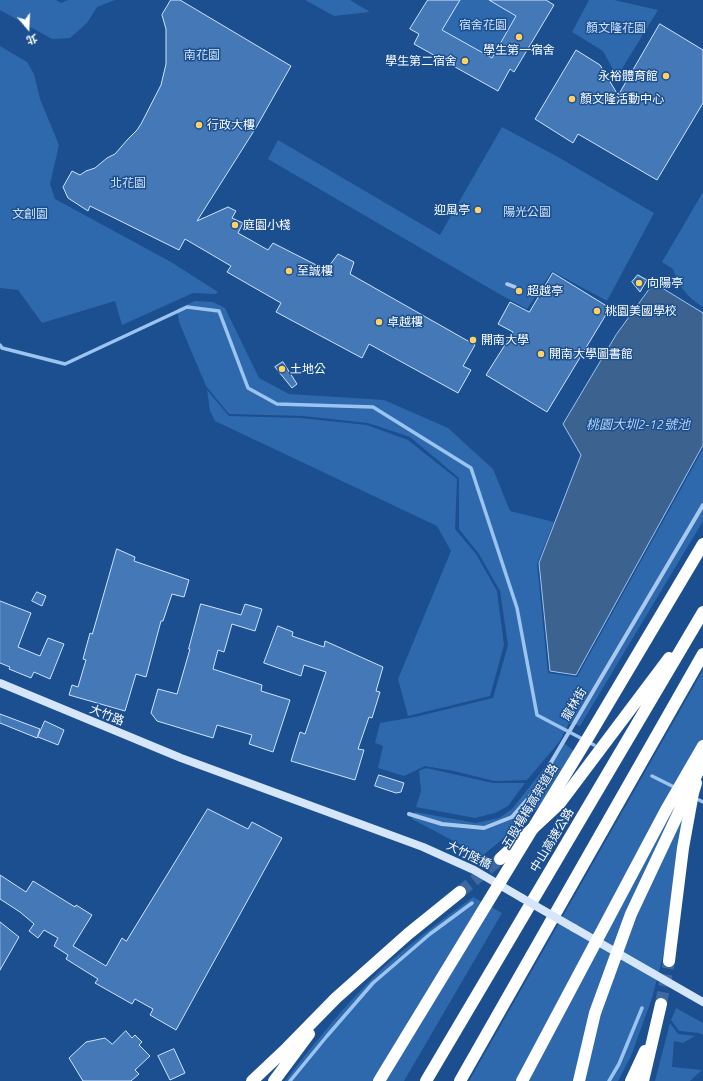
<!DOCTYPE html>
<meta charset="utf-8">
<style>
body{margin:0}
#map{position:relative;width:703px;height:1081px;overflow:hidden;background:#1b4f8f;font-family:Ubuntu,"Noto Sans TC",sans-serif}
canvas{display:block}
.north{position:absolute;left:8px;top:8px;width:40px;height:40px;-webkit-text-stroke:3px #1b4f8f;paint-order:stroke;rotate:161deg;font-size:11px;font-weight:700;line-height:16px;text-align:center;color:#fff}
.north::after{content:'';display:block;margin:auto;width:14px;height:18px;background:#fff;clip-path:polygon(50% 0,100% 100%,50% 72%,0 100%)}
</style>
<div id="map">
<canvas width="703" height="1081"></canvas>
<div class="north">北</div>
</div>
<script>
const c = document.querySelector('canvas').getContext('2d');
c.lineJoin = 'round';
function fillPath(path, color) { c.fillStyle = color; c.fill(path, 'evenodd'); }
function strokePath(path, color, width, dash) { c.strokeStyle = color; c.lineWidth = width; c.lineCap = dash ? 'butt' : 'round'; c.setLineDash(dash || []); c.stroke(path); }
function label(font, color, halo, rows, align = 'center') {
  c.font = font + ' Ubuntu,"Noto Sans TC",sans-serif'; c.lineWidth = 3; c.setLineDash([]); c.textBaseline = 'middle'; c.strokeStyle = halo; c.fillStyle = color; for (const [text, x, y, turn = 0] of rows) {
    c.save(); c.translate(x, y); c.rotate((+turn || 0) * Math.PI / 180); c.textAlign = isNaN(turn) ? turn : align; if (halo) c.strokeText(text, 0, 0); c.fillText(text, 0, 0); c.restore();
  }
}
fillPath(new Path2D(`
 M 0,0 L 56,0 L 61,3 L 68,0 L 115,0 L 97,7 L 87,23 L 70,38 L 52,39 L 0,10 Z
 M 305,0 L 350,0 L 370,12 L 334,16 Z
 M 460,0 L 489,0 L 516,16 L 491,58 L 442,30 Z
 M 589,0 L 614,0 L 658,10 L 617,77 L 603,51 L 572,32 Z
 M 0,46 L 27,62 L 34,74 L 40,99 L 59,145 L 50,184 L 55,199 L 171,262 L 218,292 L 216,294 L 193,293 L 122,325 L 115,301 L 42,323 L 18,290 L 0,288 Z
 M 502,127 L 558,157 L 654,213 L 607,301 L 552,271 L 527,309 L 501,295 L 268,159 L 278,140 L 440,235 Z
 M 703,192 L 703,307 C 688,298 678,286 673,269 L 662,262 Z
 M 195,301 L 213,302 L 225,308 L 259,378 L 289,394 L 384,400 L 448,428 L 493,469 L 510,511 L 554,522 L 537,564 L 548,673 L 577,677 L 703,449 L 703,521 L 580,726 L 569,723 L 560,741 L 527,780 L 494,781 L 454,771 L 425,766 L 404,776 L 378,768 L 383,746 L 375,743 L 380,723 L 415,717 L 493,698 L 508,645 L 500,591 L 479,554 L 459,529 L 459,478 L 410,437 L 368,423 L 303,416 L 229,414 L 206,386 L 179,322 L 177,309 Z
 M 207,390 L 229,416 L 300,418 L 367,425 L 408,440 L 457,479 L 455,529 L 476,554 L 497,591 L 504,645 L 490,696 L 408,716 L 398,679 L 451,551 L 437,526 L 215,421 L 210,411 Z
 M 703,670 L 703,751 L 684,856 L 664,952 L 652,998 L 631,1056 L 618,1081 L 469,1081 Z
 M 564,743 L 581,757 L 543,803 L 504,838 L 482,856 L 412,819 L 415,812 L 476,823 L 499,818 L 512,809 Z
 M 426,768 L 493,783 L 525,783 L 508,806 L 495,813 L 475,818 L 416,807 L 421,791 L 419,771 Z
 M 473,897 L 502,913 L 404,1081 L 285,1081 C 310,1049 335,1017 363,988 C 395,953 436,925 473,897 Z
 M 676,1008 L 703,1023 L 703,1035 L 699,1033 L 679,1031 L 671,1020 Z
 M 670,1023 L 678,1034 L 695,1036 L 683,1043 L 674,1041 L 672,1067 L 702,1070 L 690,1081 L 655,1081 Z`), '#2e69ad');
const water = new Path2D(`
 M 654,283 L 703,313 L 703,445 L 576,675 L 550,671 L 539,563 L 581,455 L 563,424 L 616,335 Z`);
fillPath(water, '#3c6290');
strokePath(water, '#9cc4f0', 1);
strokePath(new Path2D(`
 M 0,345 L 2,348 L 65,364 L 187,307 L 219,311 L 248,388 L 277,404 L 373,407 L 471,468 L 517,608 L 537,715 L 594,745
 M 652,776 L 676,788
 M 699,800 L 703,802
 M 290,1081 L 327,1036 L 373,983 L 430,934 L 472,903
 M 609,1081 L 619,1064 L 642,1008`), '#9cc4f0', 3.5);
const building = new Path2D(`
 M 171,0 L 180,0 L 291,66 L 257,126 L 197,221 L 228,207 L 236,211 L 232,218 L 243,223 L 238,233 L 268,250 L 273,243 L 326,270 L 338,254 L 354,262 L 350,274 L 475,345 L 463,366 L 471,370 L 458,393 L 369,344 L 362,358 L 276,312 L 281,303 L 227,272 L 231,266 L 185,239 L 179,250 L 90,206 L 88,211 L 68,198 L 63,187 L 72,171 L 80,175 L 86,171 L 95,168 L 107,158 L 115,154 L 128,139 L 137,130 L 141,124 L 161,85 L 166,64 L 166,29 L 162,15 Z
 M 428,0 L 460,0 L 442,30 L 492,58 L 516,16 L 489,0 L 546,0 L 554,5 L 514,72 L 510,69 L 498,91 L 414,44 L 419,34 L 410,29 Z
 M 660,24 L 703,50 L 703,103 L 657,180 L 578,134 L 573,143 L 535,119 L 576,50 L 600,65 L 618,95 Z
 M 553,273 L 610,308 L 547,412 L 486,375 L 513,332 L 498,324 L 510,302 L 529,312 Z
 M 638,275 L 647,280 L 640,292 L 632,282 Z
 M 283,362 L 297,384 L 292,388 L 275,367 Z
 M 117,549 L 135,557 L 134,561 L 189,580 L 184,597 L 172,594 L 163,621 L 161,621 L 146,677 L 136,674 L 125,711 L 69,695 L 72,685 L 78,687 L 86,660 L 83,659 L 90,633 L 92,634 Z
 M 37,592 L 46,596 L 42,606 L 32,601 Z
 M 0,601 L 31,613 L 18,647 L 40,656 L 48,638 L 64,644 L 50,679 L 34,672 L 31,678 L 9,669 L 10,667 L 0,663 Z
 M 201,604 L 241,615 L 245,604 L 262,609 L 255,631 L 232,624 L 224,652 L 218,650 L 213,669 L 262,685 L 261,691 L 290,700 L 273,752 L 249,744 L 252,735 L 217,725 L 213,738 L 157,721 L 151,713 L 158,689 L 177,694 L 190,649 L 189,649 Z
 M 278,626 L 293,632 L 292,636 L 324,647 L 325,641 L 383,667 L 376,691 L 380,692 L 372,718 L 369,717 L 358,749 L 364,750 L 355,780 L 291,761 L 300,732 L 305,734 L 326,672 L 304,665 L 301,676 L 264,663 Z
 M 0,714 L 40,729 L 37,738 L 0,723 Z
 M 45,721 L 64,730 L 58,745 L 38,737 Z
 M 379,775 L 404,783 L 401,792 L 396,793 L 375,786 Z
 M 208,809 L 248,829 L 252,822 L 282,838 L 176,1030 L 150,1015 L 153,1009 L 135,999 L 132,1004 L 95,983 L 98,979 L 66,959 L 68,955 L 54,946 L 58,938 L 44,930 L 38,938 L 29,931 L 34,924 L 33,923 L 20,912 L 0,899 L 0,875 L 26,892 L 33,881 L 75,907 L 76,905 L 92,915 L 73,946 L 106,966 L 122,938 L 126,941 Z
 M 0,922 L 19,937 L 0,970 Z
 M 126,1031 L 132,1038 L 135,1035 L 142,1042 L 139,1045 L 150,1056 L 135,1070 L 139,1074 L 131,1081 L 83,1081 L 69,1058 L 86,1042 L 105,1038 L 112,1044 Z
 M 174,1049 L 185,1073 L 170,1080 L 158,1056 Z`);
fillPath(building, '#4478b7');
strokePath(building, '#cfe3fa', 1);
strokePath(new Path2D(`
 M 460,892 L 500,859
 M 661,1004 L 669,961`), '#3d69a0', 12, [12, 6]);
strokePath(new Path2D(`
 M 507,284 L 515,287`), '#a9c9ee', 3.5);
strokePath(new Path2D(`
 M 409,814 L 442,824 L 484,828 L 512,817 L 533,793 L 703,505`), '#a9c9ee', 4);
strokePath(new Path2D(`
 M 0,683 L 181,758 L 423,847 L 474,870 L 522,898
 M 574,928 L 703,1002`), '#d6e6fa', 8);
strokePath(new Path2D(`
 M 500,859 L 560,803 L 669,658
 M 669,961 L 683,848 L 693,793 L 696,783
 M 252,1081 L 287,1048 L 336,998 L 408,934 L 460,892
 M 274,1081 L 309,1034
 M 426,1081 L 703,612
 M 460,1081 L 703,654
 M 631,1081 L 645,1051
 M 643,1081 L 661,1004`), '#fff', 12);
strokePath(new Path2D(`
 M 522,898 L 574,928`), '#d6e6fa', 8);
strokePath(new Path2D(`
 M 379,1081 L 589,736 L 703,544
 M 522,1081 L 666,810 L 703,746
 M 579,1081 L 595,1013 L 631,914 L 703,761`), '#fff', 12);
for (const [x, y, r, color] of [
 [519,37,4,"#ffd166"],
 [465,61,4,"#ffd166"],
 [666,76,4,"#ffd166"],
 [572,99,4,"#ffd166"],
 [199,125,4,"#ffd166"],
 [478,210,4,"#ffd166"],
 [235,225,4,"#ffd166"],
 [289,271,4,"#ffd166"],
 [639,283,4,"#ffd166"],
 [519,291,4,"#ffd166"],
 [597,311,4,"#ffd166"],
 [379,322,4,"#ffd166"],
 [473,340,4,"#ffd166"],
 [541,354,4,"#ffd166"],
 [282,369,4,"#ffd166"]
]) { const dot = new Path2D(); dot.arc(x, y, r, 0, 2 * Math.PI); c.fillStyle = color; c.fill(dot); strokePath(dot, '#1b4f8f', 1.5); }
label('12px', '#cfe3fa', '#1b4f8f', [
 ["宿舍花園",483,25],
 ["顏文隆花園",616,28],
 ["南花園",202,55],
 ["北花園",128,183],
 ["陽光公園",527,212],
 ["文創園",30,214]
]);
label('12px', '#fff', '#1b4f8f', [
 ["學生第一宿舍",519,50,"center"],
 ["學生第二宿舍",457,61,"right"],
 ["永裕體育館",658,76,"right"],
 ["顏文隆活動中心",580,99],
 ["行政大樓",207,125],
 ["迎風亭",470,210,"right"],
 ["庭園小棧",243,225],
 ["至誠樓",297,271],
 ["向陽亭",647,283],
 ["超越亭",527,291],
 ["桃園美國學校",605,311],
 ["卓越樓",387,322],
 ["開南大學",481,340],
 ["開南大學圖書館",549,354],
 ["土地公",290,369]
], 'left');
label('12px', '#fff', '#1b4f8f', [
 ["龍林街",574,704,-59],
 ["大竹路",107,715,22],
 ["五股楊梅高架道路",530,806,-59],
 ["中山高速公路",552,840,-59],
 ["大竹陸橋",469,855,26]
]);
label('italic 13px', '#b5d3f5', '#1b4f8f', [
 ["桃園大圳2-12號池",638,425]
]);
</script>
